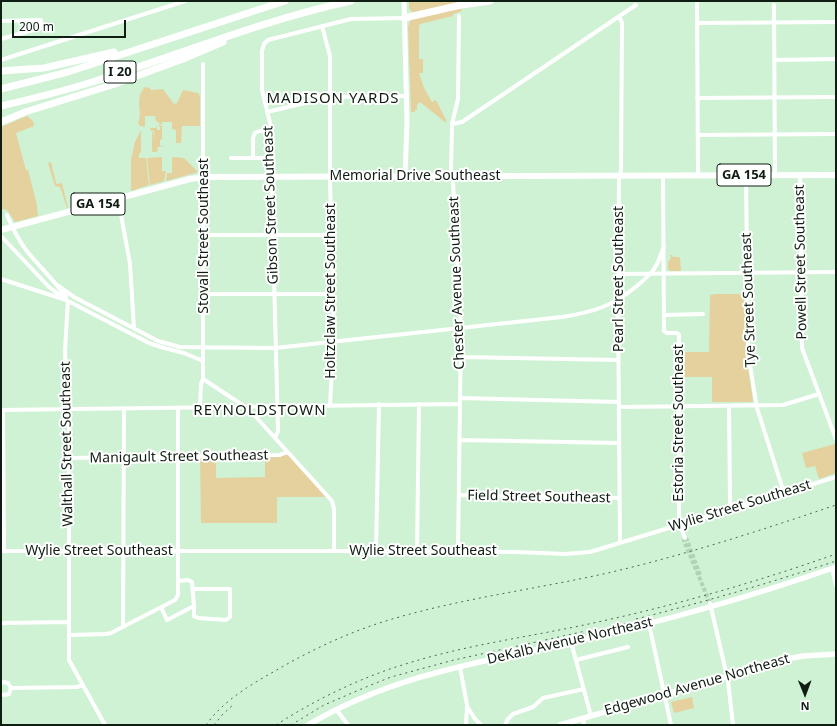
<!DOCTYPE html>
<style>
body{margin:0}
#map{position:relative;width:837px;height:726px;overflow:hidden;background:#cff2d4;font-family:"Noto Sans",sans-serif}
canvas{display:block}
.frame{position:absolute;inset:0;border:2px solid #101d13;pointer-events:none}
.north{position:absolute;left:785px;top:674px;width:40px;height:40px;-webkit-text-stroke:3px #fff;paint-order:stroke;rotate:179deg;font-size:11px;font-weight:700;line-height:16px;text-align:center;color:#101d13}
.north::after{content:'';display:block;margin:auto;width:14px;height:18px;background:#101d13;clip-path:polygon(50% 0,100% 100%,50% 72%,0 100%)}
.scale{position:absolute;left:12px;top:20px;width:114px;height:18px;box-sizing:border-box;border:2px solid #101d13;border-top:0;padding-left:5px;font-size:12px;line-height:14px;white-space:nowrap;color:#101d13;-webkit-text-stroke:3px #fff;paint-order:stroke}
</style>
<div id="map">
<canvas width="837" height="726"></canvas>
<div class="frame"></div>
<div class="north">N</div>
<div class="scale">200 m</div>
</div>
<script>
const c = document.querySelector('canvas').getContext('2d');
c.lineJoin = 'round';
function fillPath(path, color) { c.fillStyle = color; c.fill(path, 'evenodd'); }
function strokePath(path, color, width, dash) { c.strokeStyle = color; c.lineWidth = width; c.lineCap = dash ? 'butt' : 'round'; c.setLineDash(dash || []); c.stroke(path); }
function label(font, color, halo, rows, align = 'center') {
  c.font = font + ' "Noto Sans",sans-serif'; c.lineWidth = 4; c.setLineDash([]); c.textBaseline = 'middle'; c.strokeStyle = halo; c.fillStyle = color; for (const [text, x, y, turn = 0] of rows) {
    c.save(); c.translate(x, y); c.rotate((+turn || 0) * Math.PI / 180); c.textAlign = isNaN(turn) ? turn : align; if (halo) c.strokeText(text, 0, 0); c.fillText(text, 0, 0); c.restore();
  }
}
fillPath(new Path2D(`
 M 409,1 L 470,1 L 413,13 L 409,8 Z
 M 461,8 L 462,11 L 453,14 L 453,16 L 420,24 L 419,26 L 419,59 L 423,59 L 423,73 L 419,73 L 424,88 L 432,102 L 436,100 L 446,120 L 446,123 L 420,102 L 417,105 L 417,110 L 415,110 L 415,112 L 411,112 L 408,27 L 410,21 L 414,18 Z
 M 145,87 L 150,88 L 151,90 L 163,89 L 174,104 L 177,103 L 183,90 L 198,93 L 200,96 L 200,126 L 182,126 L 181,143 L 176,143 L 176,130 L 172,129 L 172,122 L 162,122 L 162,125 L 156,121 L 155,116 L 145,116 L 145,127 L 140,126 L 138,123 C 144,110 133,100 145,87 Z
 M 27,116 L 33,121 L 34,126 L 16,133 L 26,170 L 28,170 L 37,205 L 38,216 L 15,222 L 7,210 L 2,209 L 1,205 L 1,127 Z
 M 158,124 L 162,126 L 162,139 L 160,140 L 160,146 L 165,147 L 158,147 L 157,152 L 152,152 L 152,132 L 153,132 L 154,141 L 154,131 L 150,130 L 150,128 L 156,128 L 156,126 L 157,127 L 157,130 L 160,130 L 160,127 Z
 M 141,130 L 141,152 L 139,154 L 139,158 L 146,158 L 149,185 L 131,191 L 131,159 L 135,142 Z
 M 162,157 L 162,171 L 166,171 L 164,181 L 150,185 L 147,158 Z
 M 172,157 L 184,158 L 198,172 L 166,181 L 167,173 L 172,173 Z
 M 51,162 L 56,183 L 57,184 L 62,183 L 68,208 L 67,208 L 60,187 L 55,186 L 48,163 Z
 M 670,255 L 672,255 L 673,257 L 679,257 L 680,258 L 681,271 L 670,271 L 668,269 L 668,262 L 671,258 Z
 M 716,294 L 746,294 L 746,353 L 753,401 L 752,402 L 712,402 L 712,377 L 683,377 L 683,352 L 709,352 L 710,295 Z
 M 835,444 L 836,473 L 819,479 L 815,466 L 806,468 L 802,453 Z
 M 200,455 L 216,455 L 216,478 L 265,477 L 265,455 L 290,455 L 326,497 L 277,497 L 277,523 L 201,523 Z
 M 692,697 L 694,708 L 674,713 L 671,702 Z`), '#e4d19e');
strokePath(new Path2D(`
 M 685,538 L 684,541 L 710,603
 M 685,538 L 687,540 L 700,575`), '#b2d2b7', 4, [4, 2]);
strokePath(new Path2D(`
 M 697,2 L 698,175
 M 774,5 L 775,175
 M 619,16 L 622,23 L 621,170 L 619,180 L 618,303 L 620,543
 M 1,21 L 41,20 L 41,28 L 1,39
 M 697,23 L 836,22
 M 322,26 L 330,56 L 330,180 L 334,334 L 330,405
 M 1,60 L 185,1
 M 774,60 L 836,59
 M 697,98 L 836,97
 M 267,112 L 330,97 L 406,96
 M 452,124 L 462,122 L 636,5
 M 698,135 L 836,134
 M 231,158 L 272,158
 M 253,158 L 253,138 L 255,133 L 259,131 L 272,131
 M 746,175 L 748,353 L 757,408 L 784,493
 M 800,175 L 802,348 L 836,439
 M 663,176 L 664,331 L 667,333 L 677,333 L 679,335 L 679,515 L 681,528 L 685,538
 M 118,198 L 130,264 L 134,328
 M 7,215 C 12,227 18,239 26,250 C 39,266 54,280 66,297
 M 204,235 L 331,235
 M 1,236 L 49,287 L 68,301 L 149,343 L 164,348 L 184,353 L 203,361
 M 618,274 L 836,272
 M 1,279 L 66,300
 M 57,285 L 74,297 L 158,341 L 180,347 L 275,348 L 562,317 C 594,312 613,306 638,285 C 644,280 650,275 654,269 C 659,262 661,254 664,246
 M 204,294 L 333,294
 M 68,301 L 65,350 L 67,407 L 69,412 L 69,660 L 105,725
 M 664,315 L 703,314
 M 461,357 L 618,360
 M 203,379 L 244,406 L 256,417 L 332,501 L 334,509 L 334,551
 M 460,398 L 619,402
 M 729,406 L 730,501 L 731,509
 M 200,407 L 201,384 L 203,379 L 203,64
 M 619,407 L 783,405 L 819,394
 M 1,410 L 460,404
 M 3,410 L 4,551
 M 275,438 L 278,431 L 272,199 L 272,131 L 262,90 L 262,51 L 264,44 L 268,40 L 351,19 L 404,18
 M 460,440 L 619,443
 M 69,458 L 280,455 L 287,452
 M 459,495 L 619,498
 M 1,551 L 417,551 L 517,552 L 565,554 L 590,552 L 836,477
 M 376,551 L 379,404
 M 417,551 L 419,404
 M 458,551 L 461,328 L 453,181 L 451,172 L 452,124 L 458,99 L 459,16
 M 832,568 L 836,585
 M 193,589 L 230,589 L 230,617 L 226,620 L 198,618 L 194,616 L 194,606
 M 710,603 L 728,681 L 733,725
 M 161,607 L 167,620 L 194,606 L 192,582 L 188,580 L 178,581
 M 1,623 L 69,622
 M 649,624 L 671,725
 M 123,627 L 124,409
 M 69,635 L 106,634 L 111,633 L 175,600 L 178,595 L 178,408
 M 571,642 L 591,716
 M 576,660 L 628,647
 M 460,667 L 467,705 L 466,725
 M 1,683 L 4,682 L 8,683 L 11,688
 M 11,688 L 77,687 L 83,685
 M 1,694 L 4,695 L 9,694 L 11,688
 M 468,708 L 475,719 L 481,725
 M 336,709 L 348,725
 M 583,718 L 584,725
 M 505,725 L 508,719 L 513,714 L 533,707 L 543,698 L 584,689`), '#fff', 4);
strokePath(new Path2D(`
 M 404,1 L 407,122 L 405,176`), '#fff', 5);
strokePath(new Path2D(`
 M 308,725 C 390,676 480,662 572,642 C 661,622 750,597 836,567
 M 560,725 L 787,659 L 803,656 L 836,654`), '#fff', 5.5);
strokePath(new Path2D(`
 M 1,230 L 190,179 L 204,177 L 836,175`), '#fff', 6);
strokePath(new Path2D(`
 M 404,18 L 461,5 L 490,1
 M 1,71 L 44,68 L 114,52
 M 1,89 L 68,72 L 285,1
 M 1,106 C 31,99 60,92 89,83 C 177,56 262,20 351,1
 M 1,122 L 25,112 L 115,84 L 183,59 L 223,42`), '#fff', 7);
strokePath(new Path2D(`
 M 636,619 C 704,602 770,583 836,561
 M 582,634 L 642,620
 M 206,725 C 223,701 250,685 275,671 C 311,650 349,632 389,620 C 462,598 538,589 612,572 C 688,554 762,530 836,505
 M 214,725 L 222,715 L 233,705
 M 276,725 C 318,698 364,676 412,662 C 468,645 527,637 584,625 C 669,607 754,583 836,554
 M 291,725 L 324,705 L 366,687 L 391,677 L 454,660 L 586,631`), '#4f6453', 1, [2, 4]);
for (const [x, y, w] of [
 [120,72,32],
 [744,175,54],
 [98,204,54]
]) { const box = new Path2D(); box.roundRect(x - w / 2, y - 11, w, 22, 3); c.fillStyle = '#fff'; c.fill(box); strokePath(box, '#101d13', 1); }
label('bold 13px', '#101d13', null, [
 ["I 20",120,72],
 ["GA 154",744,175],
 ["GA 154",98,204]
]);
label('14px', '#101d13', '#fff', [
 ["Memorial Drive Southeast",415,176],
 ["Gibson Street Southeast",271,205,-92],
 ["Stovall Street Southeast",204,236,-90],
 ["Powell Street Southeast",801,262,-91],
 ["Pearl Street Southeast",619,279,-90],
 ["Chester Avenue Southeast",457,283,-92],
 ["Holtzclaw Street Southeast",331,291,-90],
 ["Tye Street Southeast",749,300,-92],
 ["Estoria Street Southeast",679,423,-90],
 ["Walthall Street Southeast",67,444,-91],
 ["Manigault Street Southeast",179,457,-1],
 ["Field Street Southeast",539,497,1],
 ["Wylie Street Southeast",740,506,-17],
 ["Wylie Street Southeast",99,551],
 ["Wylie Street Southeast",423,551],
 ["DeKalb Avenue Northeast",570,641,-13],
 ["Edgewood Avenue Northeast",697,685,-16]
]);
c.letterSpacing = '1px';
label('15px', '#101d13', '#fff', [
 ["MADISON YARDS",333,99],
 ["REYNOLDSTOWN",260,411]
]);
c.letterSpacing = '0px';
</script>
